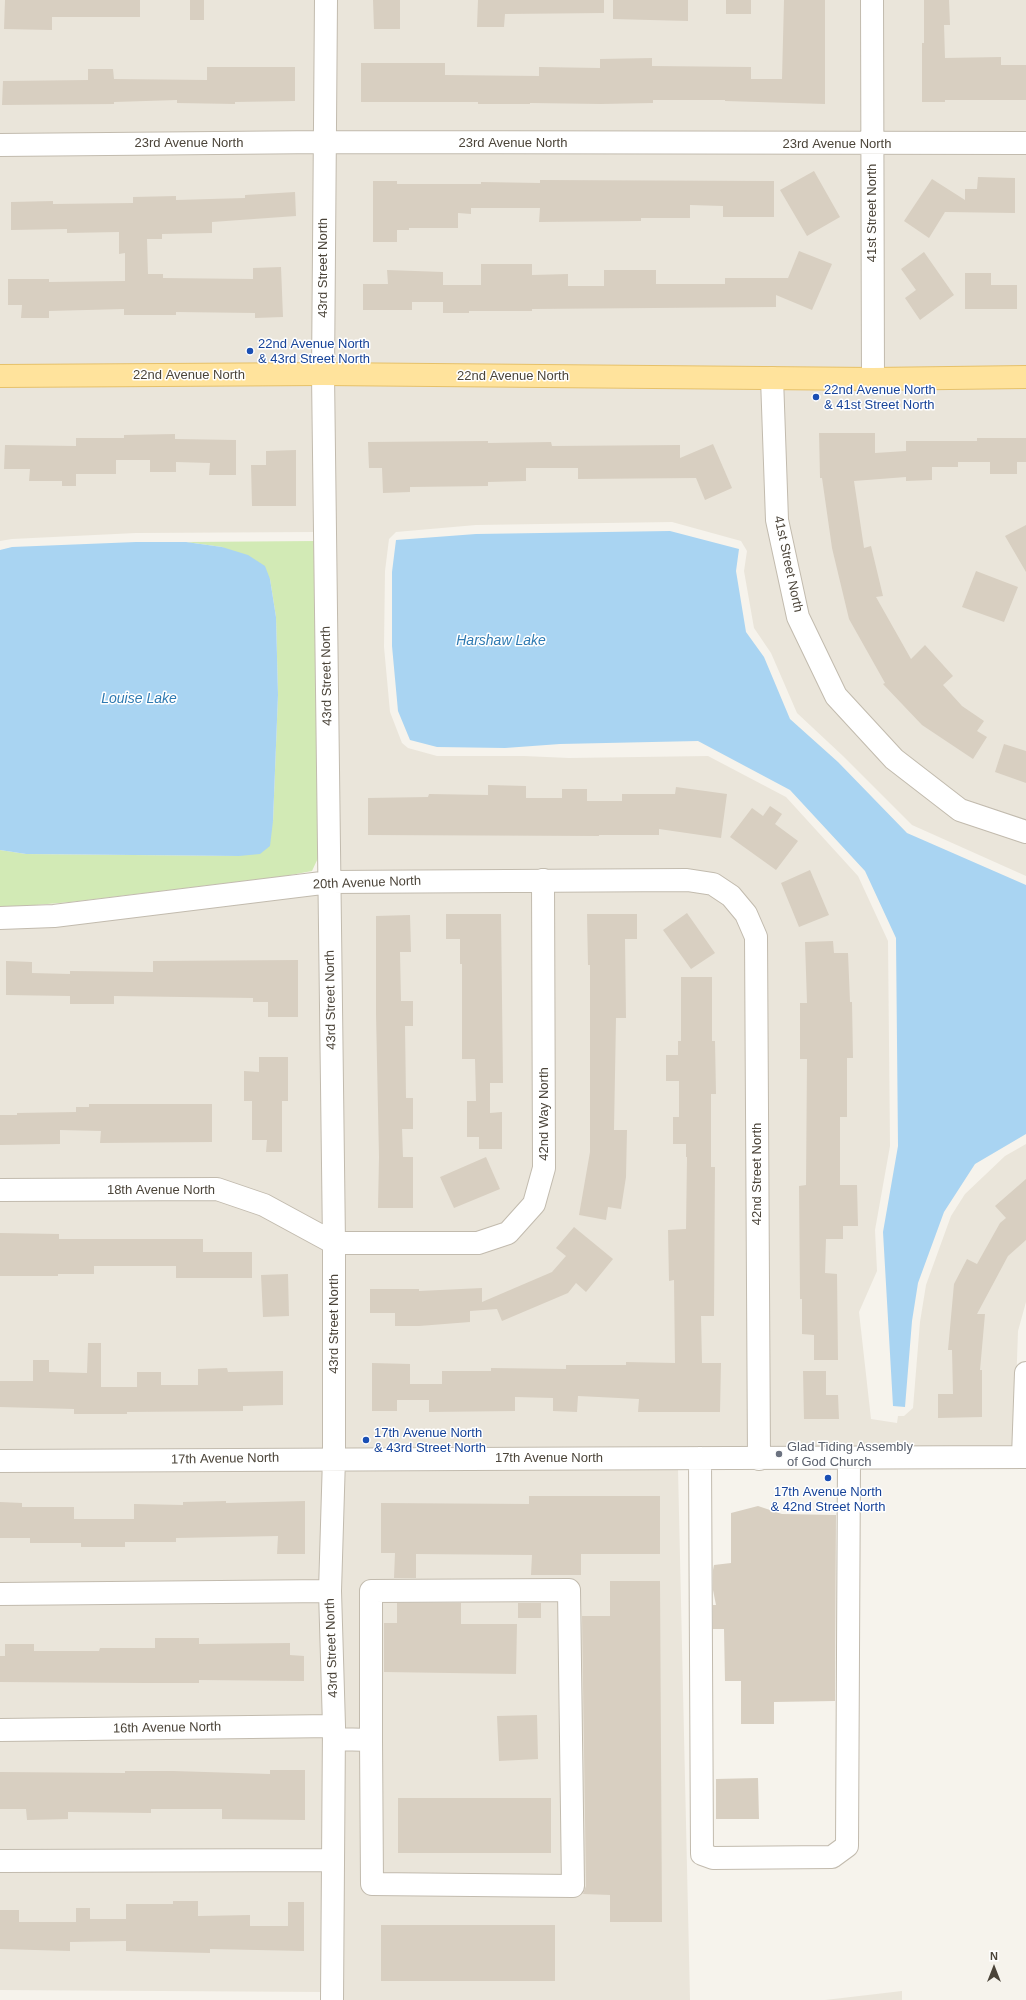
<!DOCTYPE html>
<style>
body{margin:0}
#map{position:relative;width:1026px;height:2000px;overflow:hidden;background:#f6f3ec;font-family:Helvetica,sans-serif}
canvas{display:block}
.north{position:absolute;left:974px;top:1948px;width:40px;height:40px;-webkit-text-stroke:3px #fff;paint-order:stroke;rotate:0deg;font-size:11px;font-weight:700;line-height:16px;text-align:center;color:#4b4439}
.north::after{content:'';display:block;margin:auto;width:14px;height:18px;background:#4b4439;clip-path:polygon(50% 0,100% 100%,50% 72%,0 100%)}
</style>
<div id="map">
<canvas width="1026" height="2000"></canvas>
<div class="north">N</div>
</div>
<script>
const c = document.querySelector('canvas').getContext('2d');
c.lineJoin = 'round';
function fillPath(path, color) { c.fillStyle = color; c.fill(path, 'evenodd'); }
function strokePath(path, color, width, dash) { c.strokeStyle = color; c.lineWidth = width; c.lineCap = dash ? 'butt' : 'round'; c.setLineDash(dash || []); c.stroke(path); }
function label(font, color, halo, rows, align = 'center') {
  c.font = font + ' Helvetica,sans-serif'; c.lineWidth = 3; c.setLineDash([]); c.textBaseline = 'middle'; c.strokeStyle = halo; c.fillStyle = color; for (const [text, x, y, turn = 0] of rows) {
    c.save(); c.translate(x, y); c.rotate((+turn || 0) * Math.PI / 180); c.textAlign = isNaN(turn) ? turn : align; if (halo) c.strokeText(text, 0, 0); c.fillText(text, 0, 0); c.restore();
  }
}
fillPath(new Path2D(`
 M 0,0 L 316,0 L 315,132 L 0,134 Z
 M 335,0 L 863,0 L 863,134 L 333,132 Z
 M 881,0 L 1026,0 L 1026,133 L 881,134 Z
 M 315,153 L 314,364 L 0,366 L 0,155 Z
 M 333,153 L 863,154 L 864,368 L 332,364 Z
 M 881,154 L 1026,154 L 1026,367 L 883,368 Z
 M 314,385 L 316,532 L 136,533 L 12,539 L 0,541 L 0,387 Z
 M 332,385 L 763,388 L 768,520 L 828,701 L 957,820 L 1026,843 L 1026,876 L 912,825 L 843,756 L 797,713 L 771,653 L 754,628 L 744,571 L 747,551 L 741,541 L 672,522 L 476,525 L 396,532 L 389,539 L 385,571 L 384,647 L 390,712 L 402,743 L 408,748 L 437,756 L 524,756 L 569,758 L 708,756 L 786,797 L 858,876 L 888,941 L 890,1146 L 875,1230 L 877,1271 L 859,1312 L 871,1419 L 897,1423 L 898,1416 L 904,1416 L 913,1408 L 920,1322 L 926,1285 L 951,1216 L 965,1194 L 1005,1156 L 1026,1144 L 1026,1302 L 1018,1331 L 1014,1446 L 768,1449 L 765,937 L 743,895 L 743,893 L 731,882 L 730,883 L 687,870 L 339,872 Z
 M 781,388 L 1026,388 L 1026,821 L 964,801 L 899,751 L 844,690 L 807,613 L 786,518 Z
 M 534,890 L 535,1167 L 525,1198 L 503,1224 L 477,1233 L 343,1233 L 339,893 Z
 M 552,890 L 686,890 L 710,894 L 725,905 L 739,920 L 747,940 L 749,1449 L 343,1448 L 343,1254 L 480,1253 L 540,1211 Z
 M 321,894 L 324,1227 L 268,1196 L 0,1180 L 0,928 Z
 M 0,1200 L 216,1200 L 260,1215 L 324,1250 L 324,1448 L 0,1451 Z
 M 324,1469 L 325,1716 L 0,1720 L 0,1472 Z
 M 342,1469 L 678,1469 L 690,2000 L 341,2000 L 340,1591 Z
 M 325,1737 L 323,1992 L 0,1990 L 0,1740 Z
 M 902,1991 L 902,2000 L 825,2000 Z`), '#eae5da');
fillPath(new Path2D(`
 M 316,541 L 318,858 L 312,871 L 285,876 L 71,902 L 0,908 L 0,850 L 26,854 L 239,856 L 273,821 L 278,695 L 276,617 L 270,579 L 222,547 L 186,542 Z`), '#d2eab5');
fillPath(new Path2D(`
 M 670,531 L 739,549 L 736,571 L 746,632 L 764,657 L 790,719 L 838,762 L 907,833 L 1026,885 L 1026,1134 L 975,1164 L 944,1212 L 918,1283 L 912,1321 L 905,1407 L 893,1406 L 883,1232 L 898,1146 L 896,938 L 865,871 L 790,790 L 698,741 L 560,744 L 505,748 L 437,747 L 410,740 L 398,711 L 392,646 L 392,572 L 396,540 L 476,534 Z
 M 136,542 L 186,542 L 222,547 L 248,555 L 265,566 L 270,579 L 276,617 L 278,695 L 273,821 L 270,846 L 260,854 L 239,856 L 26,854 L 0,850 L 0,550 L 12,547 Z`), '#a9d4f2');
fillPath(new Path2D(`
 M 5,0 L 140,0 L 140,17 L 52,17 L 52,30 L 4,29 Z
 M 190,0 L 204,0 L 204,20 L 190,20 Z
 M 373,0 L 400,0 L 400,29 L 374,29 Z
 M 478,0 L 604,0 L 604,13 L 505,14 L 504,27 L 477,27 Z
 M 613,0 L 688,0 L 688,21 L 613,19 Z
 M 726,0 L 751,0 L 751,14 L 726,14 Z
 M 784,0 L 825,0 L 825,104 L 725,101 L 725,100 L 653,100 L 653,103 L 601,104 L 530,103 L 530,104 L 478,104 L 478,102 L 361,102 L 361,63 L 445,63 L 445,75 L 539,76 L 539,67 L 600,68 L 600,59 L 652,58 L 652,66 L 751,67 L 751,79 L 782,79 Z
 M 924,0 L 949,0 L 950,25 L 944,25 L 945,58 L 1001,57 L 1001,65 L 1026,65 L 1026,100 L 945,100 L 945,102 L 922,102 L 922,43 L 924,43 Z
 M 207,67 L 295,67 L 295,101 L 235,102 L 235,104 L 177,103 L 177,100 L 114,102 L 114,104 L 2,105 L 3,81 L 88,80 L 88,69 L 113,69 L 114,79 L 207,80 Z
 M 814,171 L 840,217 L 807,236 L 780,190 Z
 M 978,177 L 1015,178 L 1015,213 L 945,212 L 929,238 L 904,221 L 932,179 L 965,200 L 965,189 L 977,189 Z
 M 540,180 L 774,181 L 774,217 L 723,217 L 723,206 L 690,205 L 690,218 L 641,218 L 641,221 L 539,222 L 540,208 L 471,208 L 471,214 L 458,213 L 458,228 L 409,228 L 409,230 L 397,230 L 397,242 L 373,242 L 373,181 L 397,181 L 397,184 L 481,184 L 481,182 L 540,183 Z
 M 295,192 L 296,216 L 212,222 L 212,233 L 162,234 L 162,239 L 147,239 L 148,274 L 163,274 L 163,278 L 253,279 L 253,268 L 281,267 L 283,317 L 255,318 L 255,313 L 176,312 L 176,315 L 124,315 L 124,309 L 49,311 L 49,318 L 21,318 L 22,305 L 8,305 L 8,279 L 49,279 L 49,282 L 125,281 L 125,253 L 119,254 L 119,232 L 67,233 L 67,229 L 11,230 L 11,202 L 53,201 L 53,204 L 133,203 L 133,197 L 176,196 L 176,200 L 245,198 L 245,195 Z
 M 799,251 L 832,264 L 812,310 L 776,295 L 776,307 L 532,309 L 532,311 L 469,311 L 469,313 L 443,313 L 443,302 L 412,302 L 412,310 L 363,310 L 363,284 L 388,284 L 387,270 L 443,272 L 443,285 L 481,285 L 481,264 L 532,264 L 532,275 L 568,274 L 568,286 L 604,286 L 604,270 L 656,270 L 656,284 L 725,284 L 725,278 L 788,278 Z
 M 924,252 L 954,295 L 920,320 L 905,298 L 916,290 L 901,269 Z
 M 965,273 L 991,273 L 991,285 L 1017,285 L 1017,309 L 965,309 Z
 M 819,433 L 875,433 L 875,453 L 906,451 L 906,441 L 977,441 L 977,438 L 1026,438 L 1026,462 L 1017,462 L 1017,474 L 990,474 L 990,462 L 958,462 L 958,467 L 932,467 L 932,480 L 906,481 L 906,477 L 854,481 L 864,548 L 871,546 L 883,596 L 876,597 L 911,659 L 925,645 L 953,676 L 943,685 L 962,706 L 984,721 L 977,731 L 987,737 L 973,759 L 922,725 L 883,684 L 885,683 L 849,619 L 832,548 L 822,478 L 820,478 Z
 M 175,434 L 175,439 L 236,440 L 236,475 L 209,475 L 210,463 L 176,462 L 176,472 L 150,472 L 150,460 L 116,460 L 116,474 L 76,474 L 76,486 L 62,486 L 62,481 L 29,481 L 30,469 L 4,469 L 5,445 L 76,446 L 76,438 L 124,438 L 124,435 Z
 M 488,441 L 488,443 L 551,442 L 552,446 L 680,445 L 680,458 L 713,444 L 732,488 L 705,500 L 696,478 L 578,479 L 578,468 L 526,468 L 526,481 L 488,482 L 488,486 L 410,487 L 410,492 L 383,493 L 382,468 L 369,468 L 368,442 Z
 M 296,450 L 296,506 L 252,506 L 251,465 L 266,465 L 266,451 Z
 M 1026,525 L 1026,572 L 1005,536 Z
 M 976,571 L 1018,587 L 1004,622 L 962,607 Z
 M 1004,744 L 1026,751 L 1026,783 L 995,772 Z
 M 488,785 L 526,786 L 526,798 L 562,798 L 562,789 L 587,789 L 587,801 L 622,801 L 622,794 L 675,794 L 676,787 L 727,794 L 721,838 L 659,829 L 659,835 L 599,835 L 599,836 L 368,835 L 368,798 L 428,797 L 429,794 L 488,795 Z
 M 770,806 L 782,814 L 775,824 L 798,841 L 776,870 L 730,837 L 752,808 L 763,816 Z
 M 810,870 L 829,915 L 799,927 L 781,883 Z
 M 687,913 L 715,953 L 691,969 L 663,930 Z
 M 446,914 L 501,914 L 503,1083 L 490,1083 L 490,1113 L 502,1112 L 502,1149 L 479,1149 L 479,1137 L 467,1137 L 467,1101 L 476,1101 L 475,1059 L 462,1059 L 462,964 L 460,964 L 460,939 L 446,939 Z
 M 587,914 L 637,914 L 637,939 L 625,939 L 626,1018 L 616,1018 L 614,1130 L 627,1130 L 626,1177 L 621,1209 L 608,1207 L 606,1220 L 579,1215 L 590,1152 L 590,965 L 588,965 Z
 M 410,915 L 411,952 L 400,952 L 401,1001 L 413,1001 L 413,1026 L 405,1026 L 406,1098 L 413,1098 L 413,1129 L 402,1129 L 403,1157 L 413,1157 L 413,1208 L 378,1208 L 379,1157 L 376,1014 L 376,916 Z
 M 833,941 L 834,953 L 848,953 L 850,1002 L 852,1002 L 853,1058 L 847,1058 L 847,1117 L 840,1117 L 840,1185 L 857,1185 L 858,1226 L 843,1226 L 843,1239 L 826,1239 L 825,1273 L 837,1274 L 838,1360 L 814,1360 L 814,1335 L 802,1334 L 802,1299 L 800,1299 L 799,1186 L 806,1185 L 807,1059 L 800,1059 L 800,1003 L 807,1003 L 805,942 Z
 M 298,960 L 298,1017 L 268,1017 L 268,1002 L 253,1002 L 253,998 L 114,996 L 114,1004 L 70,1004 L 70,996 L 6,995 L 6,961 L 32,962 L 32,973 L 70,974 L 70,971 L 153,972 L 153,961 Z
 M 681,977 L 712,977 L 712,1041 L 715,1041 L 716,1094 L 711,1094 L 711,1167 L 715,1167 L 714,1316 L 701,1316 L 702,1363 L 721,1363 L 720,1412 L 638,1412 L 639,1399 L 578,1396 L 577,1412 L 553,1411 L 553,1398 L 515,1397 L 515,1411 L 429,1412 L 429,1400 L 397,1400 L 397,1411 L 372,1411 L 372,1363 L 410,1364 L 410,1384 L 442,1384 L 442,1371 L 491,1371 L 491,1368 L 566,1369 L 566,1365 L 626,1365 L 626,1362 L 675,1363 L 674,1280 L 669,1281 L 668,1230 L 686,1229 L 687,1157 L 686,1157 L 686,1144 L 673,1144 L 673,1117 L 679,1117 L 679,1081 L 666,1081 L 666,1055 L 678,1055 L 678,1041 L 681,1041 Z
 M 259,1057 L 288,1057 L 288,1101 L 282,1101 L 282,1152 L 266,1152 L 267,1140 L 252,1140 L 252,1101 L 244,1101 L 244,1071 L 259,1072 Z
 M 89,1104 L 212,1104 L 212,1142 L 100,1143 L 101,1131 L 60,1130 L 60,1144 L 0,1145 L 0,1115 L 17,1115 L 17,1113 L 76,1112 L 76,1107 L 89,1107 Z
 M 486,1157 L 500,1189 L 454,1208 L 440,1177 Z
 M 1026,1179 L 1026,1240 L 1008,1256 L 977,1314 L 985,1314 L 980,1370 L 982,1370 L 982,1417 L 938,1418 L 938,1394 L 953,1394 L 952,1350 L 948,1350 L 954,1284 L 967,1259 L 977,1264 L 1000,1223 L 1006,1218 L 995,1206 Z
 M 574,1227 L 613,1259 L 586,1292 L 576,1283 L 568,1293 L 502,1321 L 497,1309 L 470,1311 L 470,1322 L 419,1326 L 395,1326 L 395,1313 L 370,1313 L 370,1289 L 419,1289 L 419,1291 L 482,1288 L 482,1302 L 552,1272 L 566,1256 L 556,1248 Z
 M 0,1233 L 59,1234 L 59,1239 L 203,1239 L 203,1252 L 252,1252 L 252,1278 L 176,1278 L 176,1266 L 94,1266 L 94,1274 L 58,1274 L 58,1276 L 0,1276 Z
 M 288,1274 L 289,1316 L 263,1317 L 261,1275 Z
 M 88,1343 L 101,1343 L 101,1387 L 137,1387 L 137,1372 L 161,1372 L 161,1385 L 198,1385 L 198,1369 L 227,1368 L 228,1372 L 283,1371 L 283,1405 L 243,1406 L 243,1411 L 127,1412 L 127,1414 L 74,1414 L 74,1409 L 0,1407 L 0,1381 L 33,1381 L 33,1360 L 49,1360 L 49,1372 L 87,1373 Z
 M 803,1371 L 826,1371 L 826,1395 L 838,1395 L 839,1419 L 804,1419 Z
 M 529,1496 L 660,1496 L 660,1554 L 581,1554 L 581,1575 L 531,1575 L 532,1555 L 416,1554 L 416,1578 L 394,1578 L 395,1553 L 381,1553 L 381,1503 L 529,1504 Z
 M 226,1501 L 226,1503 L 305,1501 L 305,1554 L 277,1554 L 278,1536 L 176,1538 L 176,1542 L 125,1542 L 125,1547 L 81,1547 L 81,1543 L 30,1543 L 30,1538 L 0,1538 L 0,1502 L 22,1503 L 22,1507 L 74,1507 L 74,1519 L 134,1519 L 134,1504 L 183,1505 L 183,1502 Z
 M 758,1506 L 782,1514 L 836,1515 L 835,1701 L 774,1702 L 774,1724 L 741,1724 L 741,1681 L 725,1681 L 724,1629 L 713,1629 L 713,1605 L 716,1605 L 713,1590 L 713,1570 L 714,1565 L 731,1563 L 731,1513 Z
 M 610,1581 L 660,1581 L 662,1922 L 610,1922 L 610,1895 L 583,1894 L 586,1886 L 582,1616 L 610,1616 Z
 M 397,1603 L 461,1603 L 461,1624 L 517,1624 L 516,1674 L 384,1672 L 384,1623 L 397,1623 Z
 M 518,1603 L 541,1603 L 541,1618 L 518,1618 Z
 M 155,1638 L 199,1638 L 199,1644 L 290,1643 L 290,1655 L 304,1656 L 304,1681 L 199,1680 L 199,1683 L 145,1683 L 0,1682 L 0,1656 L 5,1656 L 5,1644 L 34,1644 L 34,1651 L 99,1651 L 100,1648 L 155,1648 Z
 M 537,1715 L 538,1759 L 499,1761 L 497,1716 Z
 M 270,1770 L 305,1770 L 305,1820 L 222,1819 L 222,1809 L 151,1809 L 151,1813 L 68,1812 L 68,1819 L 27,1820 L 26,1809 L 0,1809 L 0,1772 L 125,1773 L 125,1771 L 173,1771 L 270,1774 Z
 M 758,1778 L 759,1819 L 716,1819 L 716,1779 Z
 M 398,1798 L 551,1798 L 551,1853 L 398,1853 Z
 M 173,1901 L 198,1901 L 198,1916 L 250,1915 L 250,1926 L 288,1926 L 288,1902 L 304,1902 L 304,1951 L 210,1949 L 210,1953 L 126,1951 L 126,1941 L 70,1942 L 70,1951 L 0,1949 L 0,1910 L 19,1910 L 19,1922 L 76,1922 L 76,1908 L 90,1908 L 90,1919 L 126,1919 L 126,1904 L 173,1904 Z
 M 381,1925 L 555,1925 L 555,1981 L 381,1981 Z`), '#d8cfc1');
const minor = new Path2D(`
 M 326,0 L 323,374 L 334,1243 L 334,1458 L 330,1591 L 334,1726 L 332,2000
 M 872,0 L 873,379
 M 0,145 L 324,142 L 1026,143
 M 772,378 L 777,520 L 798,617 L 836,696 L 894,759 L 960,810 L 1026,832
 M 0,918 L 54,916 L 330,882 L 687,880 L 713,884 L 731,896 L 746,914 L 756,937 L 759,1459
 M 0,1190 L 217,1189 L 264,1205 L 334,1243 L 478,1243 L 508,1233 L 534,1204 L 544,1168 L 543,880
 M 1023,1457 L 1026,1373
 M 700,1458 L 702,1854 L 713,1858 L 832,1857 L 847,1846 L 849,1458
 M 0,1461 C 342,1458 684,1459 1026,1457
 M 0,1594 L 330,1591
 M 0,1730 L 334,1726
 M 334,1739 L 371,1740 L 371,1591 L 569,1590 L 573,1886 L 372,1884 L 371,1740
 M 0,1861 L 333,1860`);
const major = new Path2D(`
 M 0,376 L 323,374 L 873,379 L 1026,377`);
strokePath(minor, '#c2bbae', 24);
strokePath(major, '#e6c16a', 24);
strokePath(minor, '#fff', 22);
strokePath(major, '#ffe39c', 22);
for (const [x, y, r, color] of [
 [250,351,4,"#1a4fb4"],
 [816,397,4,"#1a4fb4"],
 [366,1440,4,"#1a4fb4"],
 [779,1454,4,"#6b7280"],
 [828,1478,4,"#1a4fb4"]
]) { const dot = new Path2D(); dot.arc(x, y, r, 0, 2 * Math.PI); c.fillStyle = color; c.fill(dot); strokePath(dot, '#fff', 1.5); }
label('13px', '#4b4439', '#fff', [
 ["23rd Avenue North",189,143],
 ["23rd Avenue North",513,143],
 ["23rd Avenue North",837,144],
 ["41st Street North",872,213,-90],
 ["43rd Street North",323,268,-90],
 ["22nd Avenue North",189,375],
 ["22nd Avenue North",513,376],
 ["41st Street North",788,564,78],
 ["43rd Street North",327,676,-91],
 ["20th Avenue North",367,883,-2],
 ["43rd Street North",331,1000,-91],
 ["42nd Way North",544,1114,-90],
 ["42nd Street North",757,1174,-90],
 ["18th Avenue North",161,1190],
 ["43rd Street North",334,1324,-90],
 ["17th Avenue North",549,1458],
 ["17th Avenue North",225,1459,-1],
 ["43rd Street North",332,1648,-92],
 ["16th Avenue North",167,1728,-1]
]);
label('13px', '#164399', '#fff', [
 ["22nd Avenue North",258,344],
 ["& 43rd Street North",258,359],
 ["22nd Avenue North",824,390],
 ["& 41st Street North",824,405],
 ["17th Avenue North",374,1433],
 ["& 43rd Street North",374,1448],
 ["17th Avenue North",828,1492,"center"],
 ["& 42nd Street North",828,1507,"center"]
], 'left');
label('13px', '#5b616d', '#fff', [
 ["Glad Tiding Assembly",787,1447],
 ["of God Church",787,1462]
], 'left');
label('italic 14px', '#2e7ab2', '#fff', [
 ["Harshaw Lake",501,641],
 ["Louise Lake",139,699]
]);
</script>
